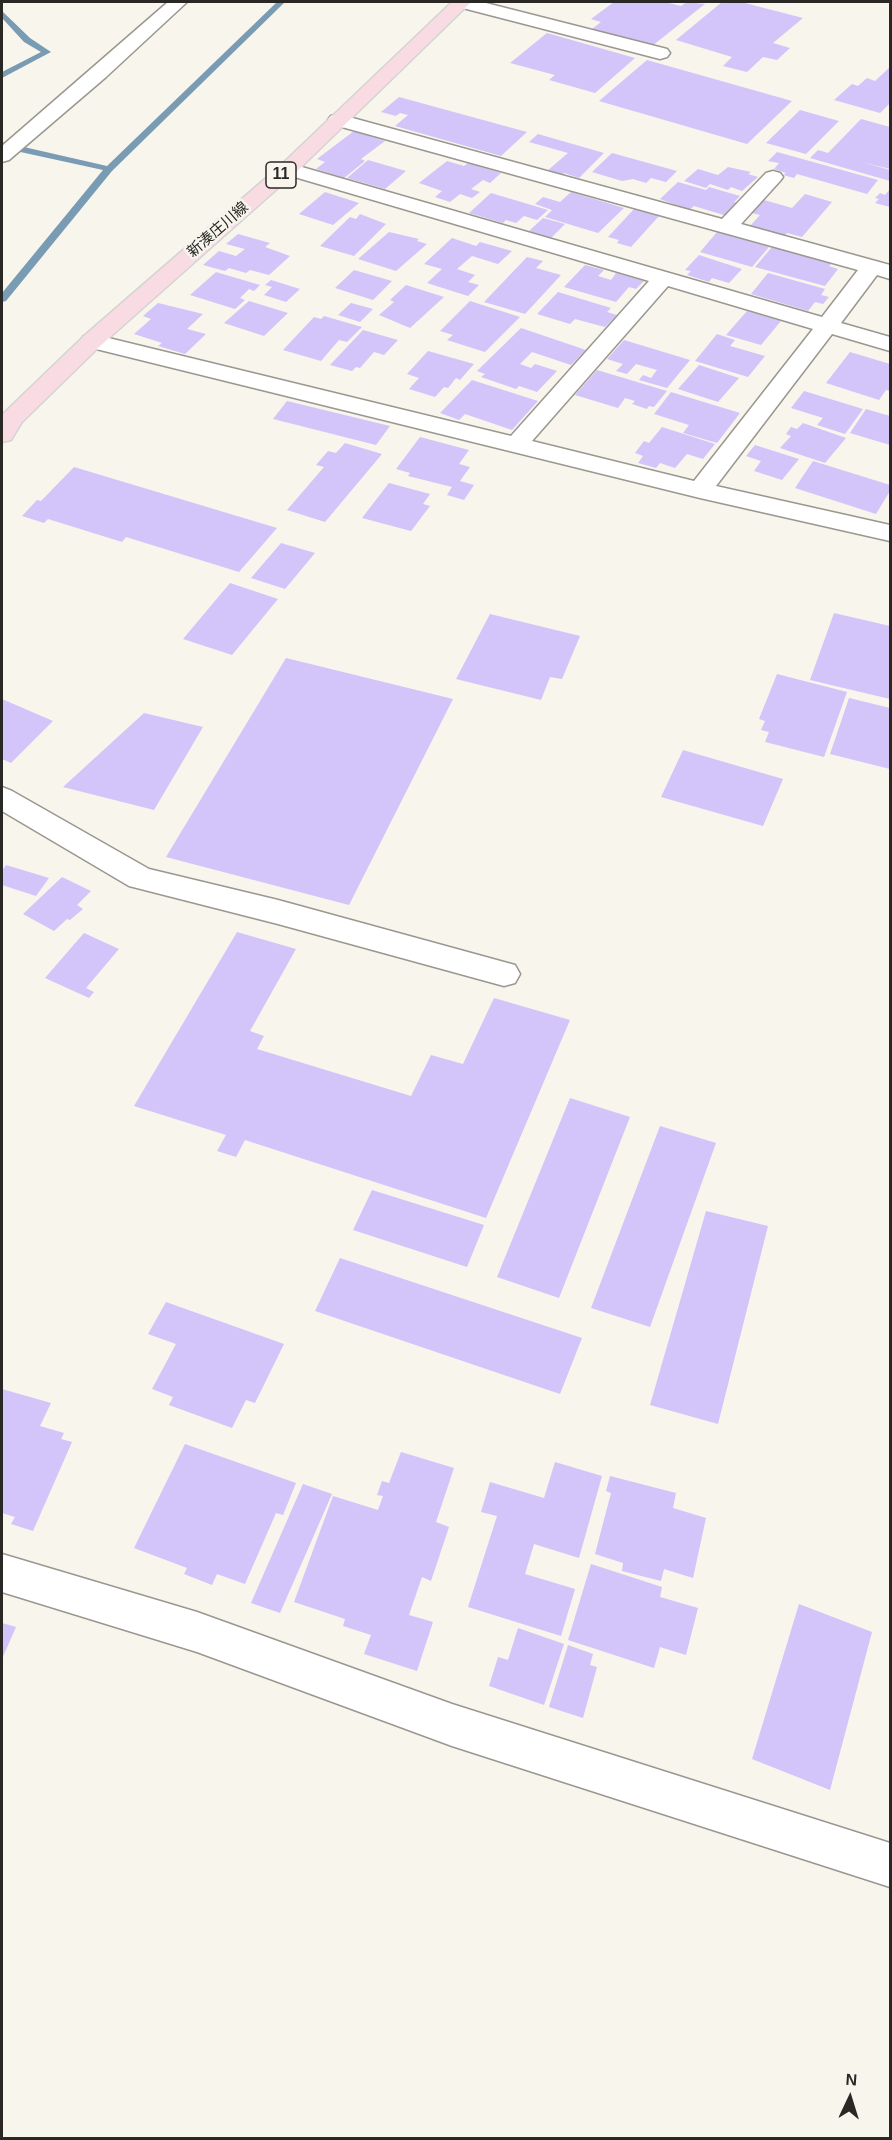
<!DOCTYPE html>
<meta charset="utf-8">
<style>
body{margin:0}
#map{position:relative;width:892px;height:2140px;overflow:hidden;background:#f8f5ed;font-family:Arial,sans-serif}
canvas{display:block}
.frame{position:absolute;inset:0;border:3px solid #292825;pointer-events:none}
.north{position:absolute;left:820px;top:2068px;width:60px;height:60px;-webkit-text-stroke:4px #f8f5ed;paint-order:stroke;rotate:4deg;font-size:16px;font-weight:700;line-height:24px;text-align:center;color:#292825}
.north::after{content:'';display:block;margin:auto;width:21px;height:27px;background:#292825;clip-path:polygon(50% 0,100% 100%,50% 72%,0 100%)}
</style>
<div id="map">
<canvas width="892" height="2140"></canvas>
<div class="frame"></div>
<div class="north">N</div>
</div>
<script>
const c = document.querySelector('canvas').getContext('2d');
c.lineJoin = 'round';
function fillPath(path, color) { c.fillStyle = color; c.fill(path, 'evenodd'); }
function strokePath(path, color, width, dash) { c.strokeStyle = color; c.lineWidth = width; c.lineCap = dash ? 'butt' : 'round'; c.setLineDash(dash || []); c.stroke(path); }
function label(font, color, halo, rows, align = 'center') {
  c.font = font + ' Arial,"Noto Sans JP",sans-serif'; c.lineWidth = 5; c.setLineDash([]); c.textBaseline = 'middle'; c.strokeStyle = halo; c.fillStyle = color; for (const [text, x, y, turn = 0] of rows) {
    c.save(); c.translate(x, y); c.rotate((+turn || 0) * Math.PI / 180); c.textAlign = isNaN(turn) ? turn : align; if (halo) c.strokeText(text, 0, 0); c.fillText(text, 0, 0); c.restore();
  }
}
fillPath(new Path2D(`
 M 277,2 L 285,2 L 112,171 L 6,301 L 2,302 L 2,293 L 103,170 L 2,148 L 2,142 L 107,166 Z
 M 2,11 L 30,38 L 51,52 L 2,78 L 2,72 L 41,52 L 24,42 L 2,18 Z`), '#799bb4');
fillPath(new Path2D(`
 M 614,2 L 665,2 L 681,6 L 687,2 L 705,4 L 652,46 L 592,29 L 601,22 L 591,19 Z
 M 722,2 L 741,2 L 803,18 L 773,43 L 790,48 L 777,60 L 763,57 L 747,72 L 723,66 L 732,57 L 676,40 Z
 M 547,33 L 635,58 L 595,93 L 549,80 L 555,75 L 510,63 Z
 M 647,60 L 792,101 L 747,144 L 599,101 Z
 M 890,67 L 890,103 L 880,113 L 834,100 L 852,84 L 858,86 L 867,78 L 875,81 Z
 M 399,97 L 527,132 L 501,156 L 395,126 L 408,115 L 400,113 L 396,116 L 381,112 Z
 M 800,110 L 839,121 L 806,154 L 766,143 Z
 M 861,119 L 890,127 L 890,169 L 862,162 L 890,170 L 890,181 L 810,158 L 818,150 L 828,153 Z
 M 354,131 L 385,141 L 361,159 L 365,161 L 344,178 L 316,169 L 325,162 L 317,159 Z
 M 538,134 L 604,153 L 579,178 L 564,173 L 561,176 L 547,171 L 568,153 L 529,142 Z
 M 777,152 L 878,180 L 867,194 L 797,174 L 794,178 L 783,175 L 786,173 L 774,169 L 779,163 L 768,161 Z
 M 612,153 L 677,171 L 666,182 L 651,178 L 646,183 L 633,179 L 622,181 L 592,172 Z
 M 368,160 L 406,171 L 385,189 L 347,178 Z
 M 447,161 L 464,166 L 468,163 L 501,173 L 490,183 L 483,180 L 471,189 L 480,192 L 472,198 L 460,194 L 450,202 L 435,197 L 442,191 L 419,183 Z
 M 728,167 L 751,172 L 748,174 L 758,177 L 742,191 L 731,187 L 728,190 L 710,184 L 706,188 L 684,181 L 698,169 L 718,175 Z
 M 678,182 L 706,190 L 709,187 L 740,196 L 734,202 L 739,203 L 727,216 L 694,206 L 689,210 L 660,199 Z
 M 890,189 L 890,207 L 875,203 L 879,199 L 875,198 L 880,193 L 885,195 Z
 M 325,192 L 359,203 L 333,225 L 299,214 Z
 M 571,192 L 624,208 L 598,233 L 545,217 L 552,210 L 535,204 L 543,197 L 560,202 Z
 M 491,193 L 548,210 L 537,220 L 524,216 L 516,223 L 506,220 L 503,223 L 469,213 Z
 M 805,194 L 832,202 L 802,237 L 787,233 L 785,236 L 750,226 L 760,215 L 752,213 L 764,200 L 792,208 Z
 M 634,209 L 659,216 L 631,247 L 617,243 L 619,240 L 608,237 Z
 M 360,214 L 386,224 L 354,256 L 320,246 L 350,217 L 356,219 Z
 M 543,218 L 565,224 L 551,238 L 529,231 Z
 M 389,232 L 419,239 L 417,241 L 427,244 L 396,271 L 358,259 Z
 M 717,232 L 769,247 L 752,267 L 700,252 Z
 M 238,234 L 270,243 L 265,247 L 290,256 L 269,275 L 250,270 L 246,273 L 229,268 L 225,271 L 203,265 L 219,251 L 236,256 L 245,249 L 226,244 Z
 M 452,238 L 476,246 L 480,242 L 512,251 L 498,264 L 472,256 L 457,269 L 475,275 L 468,282 L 479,285 L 468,296 L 427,283 L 442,269 L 424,264 Z
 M 772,247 L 832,263 L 829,266 L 838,269 L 825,286 L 755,267 Z
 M 699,255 L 742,269 L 729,283 L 712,278 L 709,282 L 687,275 L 691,271 L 685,270 Z
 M 527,257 L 543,261 L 536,268 L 561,275 L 525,314 L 484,302 Z
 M 585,265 L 604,270 L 598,276 L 611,280 L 616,273 L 644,281 L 636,289 L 629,287 L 616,302 L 564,287 Z
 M 354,270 L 392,281 L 373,300 L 335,288 Z
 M 216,272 L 260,285 L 254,291 L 249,289 L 240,298 L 245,300 L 235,309 L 190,295 Z
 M 768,273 L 825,289 L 821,295 L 829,297 L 823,304 L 815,302 L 808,311 L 751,294 Z
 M 271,280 L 300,289 L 286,302 L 264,295 L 272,287 L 265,285 Z
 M 406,285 L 444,297 L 410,328 L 379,315 L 394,302 L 390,300 Z
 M 558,292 L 611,308 L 607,312 L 617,315 L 605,327 L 575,319 L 570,324 L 537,314 Z
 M 249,301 L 288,313 L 264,336 L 224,323 Z
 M 470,301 L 520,317 L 485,352 L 447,340 L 453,335 L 440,331 Z
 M 158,303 L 203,314 L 187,329 L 206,334 L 185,354 L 158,346 L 162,343 L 134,334 L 151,319 L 143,316 Z
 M 351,303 L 373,309 L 360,322 L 338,315 Z
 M 747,311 L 781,321 L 761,345 L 726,335 Z
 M 324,316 L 362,327 L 347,342 L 339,340 L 321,361 L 283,350 L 314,317 L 321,319 Z
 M 521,328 L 586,350 L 571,365 L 532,352 L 520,364 L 531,368 L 535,364 L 557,371 L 537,392 L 519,386 L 516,389 L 481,377 L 485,374 L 477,371 Z
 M 363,330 L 398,340 L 384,355 L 374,352 L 360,368 L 356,367 L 352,371 L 330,365 Z
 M 717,334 L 735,340 L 730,346 L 765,356 L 748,377 L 695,361 Z
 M 624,340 L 690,360 L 667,388 L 639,380 L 643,375 L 651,378 L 657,370 L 636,364 L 627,374 L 616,371 L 623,364 L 607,359 Z
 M 428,351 L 474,364 L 460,380 L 456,378 L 448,388 L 444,387 L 435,397 L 409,389 L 419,378 L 407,374 Z
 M 850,352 L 890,364 L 890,391 L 886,390 L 879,400 L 826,383 Z
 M 699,365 L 739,378 L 718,402 L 678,389 Z
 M 597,370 L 667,391 L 654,407 L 649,406 L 647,409 L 632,404 L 635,401 L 625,398 L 618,408 L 575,395 Z
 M 472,380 L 538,401 L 512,430 L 465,414 L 459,420 L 440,413 Z
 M 804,391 L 863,409 L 845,434 L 817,425 L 823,418 L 791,408 Z
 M 671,392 L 740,413 L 717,443 L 683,433 L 689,425 L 654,414 Z
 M 287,401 L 390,426 L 376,445 L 273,419 Z
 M 866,409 L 890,416 L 890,445 L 850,433 Z
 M 803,423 L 846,438 L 825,463 L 780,448 L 791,436 L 786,434 L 791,427 L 797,429 Z
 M 662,427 L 715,444 L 703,459 L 687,454 L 675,468 L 660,463 L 656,468 L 638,463 L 643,456 L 635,453 L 644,441 L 649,443 Z
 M 420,437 L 469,450 L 459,464 L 470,467 L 460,481 L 474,485 L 464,500 L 447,495 L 452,487 L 408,476 L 410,473 L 396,469 Z
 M 345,443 L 382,454 L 325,522 L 287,510 L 324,467 L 316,465 L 328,451 L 336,453 Z
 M 755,445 L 799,459 L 782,480 L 754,471 L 761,461 L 746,456 Z
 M 813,461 L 890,485 L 890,491 L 876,514 L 795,488 Z
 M 74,467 L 277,528 L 239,572 L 126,537 L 122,542 L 48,519 L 44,523 L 22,516 L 37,500 L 41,501 Z
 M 389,483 L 430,494 L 423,504 L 430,506 L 411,531 L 362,518 Z
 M 281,543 L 315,553 L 285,589 L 251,578 Z
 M 230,583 L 278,599 L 232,655 L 183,639 Z
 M 834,613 L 890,626 L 890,699 L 810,680 Z
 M 490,614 L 580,636 L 562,679 L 550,677 L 541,700 L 456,679 Z
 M 286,658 L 453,699 L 349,905 L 166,857 Z
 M 777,674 L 847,692 L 824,757 L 765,742 L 769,732 L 761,730 L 765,721 L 759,719 Z
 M 849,698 L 890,708 L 890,769 L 830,754 Z
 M 2,699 L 53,721 L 11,763 L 2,759 Z
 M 144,713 L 203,727 L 154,810 L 63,787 Z
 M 683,750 L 783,779 L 763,826 L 661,797 Z
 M 6,865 L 49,878 L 36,896 L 2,885 L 2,871 Z
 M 62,877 L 91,891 L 77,905 L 83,909 L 70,920 L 67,919 L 54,931 L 23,914 Z
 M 237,932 L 296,949 L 250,1031 L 264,1036 L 257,1049 L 411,1096 L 431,1055 L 463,1064 L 494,998 L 570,1020 L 486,1218 L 245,1140 L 236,1157 L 217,1151 L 226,1135 L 134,1106 Z
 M 84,933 L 119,949 L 86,988 L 94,992 L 89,998 L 45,978 Z
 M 570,1098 L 630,1117 L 559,1298 L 497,1277 Z
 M 660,1126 L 716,1143 L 650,1327 L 591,1308 Z
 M 372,1190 L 484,1225 L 467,1267 L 353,1230 Z
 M 706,1211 L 768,1226 L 718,1424 L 650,1405 Z
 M 340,1258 L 582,1338 L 560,1394 L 315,1311 Z
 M 166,1302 L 284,1344 L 255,1403 L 246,1400 L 232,1428 L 169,1405 L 173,1397 L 152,1389 L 176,1344 L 148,1334 Z
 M 2,1389 L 51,1403 L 40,1426 L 64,1433 L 61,1439 L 72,1442 L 33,1531 L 11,1524 L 15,1517 L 2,1513 Z
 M 185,1444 L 296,1483 L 283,1515 L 276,1513 L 245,1584 L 217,1574 L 212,1585 L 184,1574 L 187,1568 L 134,1548 Z
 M 401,1452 L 454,1468 L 436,1522 L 449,1527 L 431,1581 L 422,1577 L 409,1615 L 433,1622 L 417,1671 L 364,1654 L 371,1635 L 343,1626 L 345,1619 L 294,1602 L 333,1496 L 378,1510 L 383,1496 L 377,1495 L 382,1481 L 389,1483 Z
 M 555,1462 L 602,1476 L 579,1558 L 534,1544 L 525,1574 L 575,1589 L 561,1636 L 468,1607 L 497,1516 L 481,1512 L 490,1482 L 544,1498 Z
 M 610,1476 L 676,1493 L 673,1508 L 706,1518 L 693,1578 L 664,1569 L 661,1581 L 622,1571 L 623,1563 L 595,1554 L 611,1493 L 606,1491 Z
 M 303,1484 L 332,1494 L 280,1613 L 251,1603 Z
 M 591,1564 L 662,1587 L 660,1597 L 698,1608 L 686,1655 L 660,1647 L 654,1668 L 568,1640 Z
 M 799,1604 L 872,1632 L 830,1790 L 752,1759 Z
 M 2,1623 L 16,1627 L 2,1659 Z
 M 518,1628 L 564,1644 L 544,1705 L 489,1686 L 498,1657 L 508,1660 Z
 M 568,1645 L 593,1654 L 590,1665 L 597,1667 L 583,1718 L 549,1707 Z`), '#d3c4f9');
const minor = new Path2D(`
 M 168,2 L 187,2 L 106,77 L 9,160 L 2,162 L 2,146 Z
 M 453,2 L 482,2 L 667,49 L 670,53 L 667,57 L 660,59 L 455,6 Z
 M 338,114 L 722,219 L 766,173 L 773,171 L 780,173 L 783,177 L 780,181 L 741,224 L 890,265 L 890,279 L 877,275 L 841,323 L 890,337 L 890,351 L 832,334 L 716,486 L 890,525 L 890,541 L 700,498 L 84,346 L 80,341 L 84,336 L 92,334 L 511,436 L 649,281 L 281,173 L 278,169 L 281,165 L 288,163 L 822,317 L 858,270 L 331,124 L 328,120 L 331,116 ZM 668,286 L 813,329 L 694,481 L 532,441 Z
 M 2,787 L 12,791 L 149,869 L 278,900 L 504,962 L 515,965 L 520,974 L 515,983 L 504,986 L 278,924 L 129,886 L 2,811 Z
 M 2,1554 L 197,1612 L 452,1704 L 890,1843 L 890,1887 L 452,1746 L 197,1652 L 2,1592 Z`);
const major = new Path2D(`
 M 452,2 L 471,2 L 295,173 L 100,346 L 22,422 L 11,440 L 2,442 L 2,417 L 4,413 L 84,336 L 281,165 Z`);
strokePath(minor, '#9a9790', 3);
strokePath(major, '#d4d4d3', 3);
fillPath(minor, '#fff');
fillPath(major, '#f8dbe3');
label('15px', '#292825', '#f8f5ed', [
 ["新湊庄川線",218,230,-41]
]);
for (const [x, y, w] of [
 [281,175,30]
]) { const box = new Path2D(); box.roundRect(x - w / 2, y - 13, w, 26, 4.5); c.fillStyle = '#f8f5ed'; c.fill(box); strokePath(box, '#292825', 1.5); }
label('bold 16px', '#292825', null, [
 ["11",281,175]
]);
</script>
